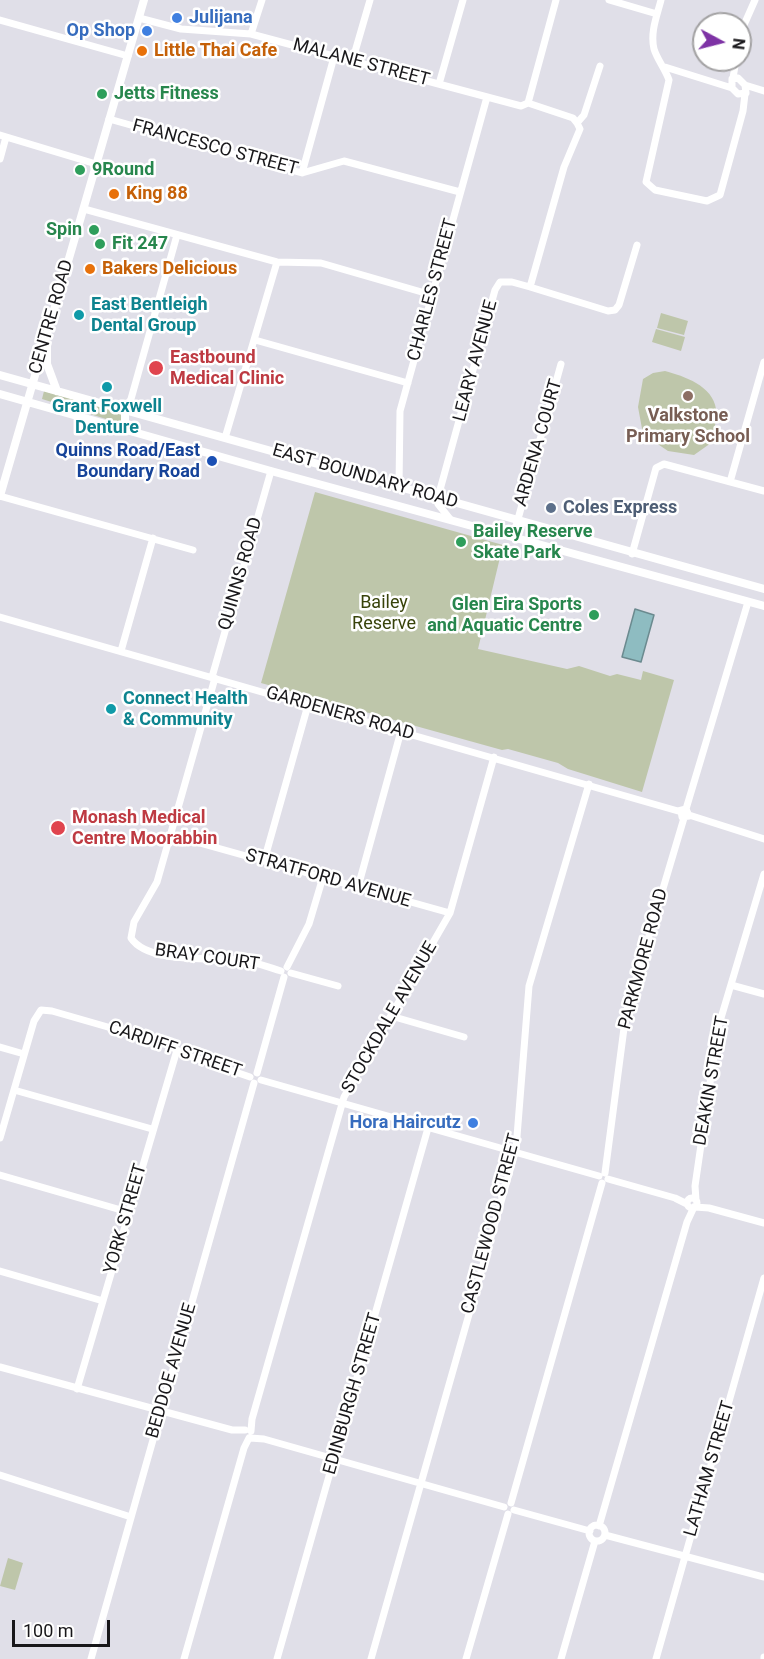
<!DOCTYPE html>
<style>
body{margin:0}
#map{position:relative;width:764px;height:1659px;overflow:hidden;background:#e0dfe8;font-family:Roboto,sans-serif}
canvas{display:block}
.north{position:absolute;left:692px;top:12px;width:60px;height:60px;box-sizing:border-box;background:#fff;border:2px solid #a3a2a3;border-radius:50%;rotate:97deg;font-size:16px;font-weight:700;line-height:24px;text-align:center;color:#18171a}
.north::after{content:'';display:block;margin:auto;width:21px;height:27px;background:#7e33a5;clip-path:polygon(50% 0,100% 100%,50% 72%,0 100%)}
.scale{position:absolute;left:12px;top:1620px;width:98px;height:27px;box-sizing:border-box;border:3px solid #18171a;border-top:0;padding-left:8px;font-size:18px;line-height:21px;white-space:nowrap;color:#18171a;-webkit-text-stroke:4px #fff;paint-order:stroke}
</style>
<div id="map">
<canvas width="764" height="1659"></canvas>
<div class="north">N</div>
<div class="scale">100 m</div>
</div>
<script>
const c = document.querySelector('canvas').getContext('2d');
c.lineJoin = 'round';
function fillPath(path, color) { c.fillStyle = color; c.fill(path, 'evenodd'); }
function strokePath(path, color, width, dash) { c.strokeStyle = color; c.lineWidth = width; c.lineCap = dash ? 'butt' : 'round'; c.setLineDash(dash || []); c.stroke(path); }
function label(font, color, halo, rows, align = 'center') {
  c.font = font + ' Roboto,sans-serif'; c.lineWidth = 5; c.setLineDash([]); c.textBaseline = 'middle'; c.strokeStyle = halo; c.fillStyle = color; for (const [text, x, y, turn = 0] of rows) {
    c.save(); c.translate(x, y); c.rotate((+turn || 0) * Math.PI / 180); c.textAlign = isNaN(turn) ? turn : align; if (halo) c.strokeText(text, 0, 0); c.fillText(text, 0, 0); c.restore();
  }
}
fillPath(new Path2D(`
 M 661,313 L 688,321 L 684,335 L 657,328 Z
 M 656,329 L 685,337 L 681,351 L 652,342 Z
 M 665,371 C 684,376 713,386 716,409 C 718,419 713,432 711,443 L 694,455 L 668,451 L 643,434 L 638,407 L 643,379 L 653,373 Z
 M 44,391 L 122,413 L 122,424 L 42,399 Z
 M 315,492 L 503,545 L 478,649 L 567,669 L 579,666 L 610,676 L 617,674 L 641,680 L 643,671 L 674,680 L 642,792 L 568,769 L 558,763 L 508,749 L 502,750 L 261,683 Z
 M 8,1558 L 23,1563 L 15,1590 L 0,1586 Z`), '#bec6aa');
const water = new Path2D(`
 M 635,609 L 654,615 L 641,662 L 622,657 Z`);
fillPath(water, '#8ebcc1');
strokePath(water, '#6b8a8f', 1.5);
strokePath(new Path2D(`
 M 609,0 L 657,14
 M 661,0 C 657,16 650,32 654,49 C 657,59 665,69 669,80 L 646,182 L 655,190 L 707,201 L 720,195 L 743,111 L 745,94
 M 139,18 L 181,29 L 251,34 L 521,106 L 528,103 L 573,118 L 577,123
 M 0,20 L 128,56
 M 251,34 L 262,0
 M 740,34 L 755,0
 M 352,62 L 370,0
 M 665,67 L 732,88
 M 733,78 L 736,60
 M 439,84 L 463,0
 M 745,85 L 746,93 L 738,94 L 732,88 L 732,79 L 738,78 L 745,85 L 764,91
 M 528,103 L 556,0
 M 109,119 L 302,173 L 344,161 L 460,192
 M 0,135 L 96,164
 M 0,159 L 6,137
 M 302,173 L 334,57
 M 84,209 L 277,262 L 321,263 L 432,295
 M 530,287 L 608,311 L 615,310 L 619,305 L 637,245
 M 255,340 L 408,383
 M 125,410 L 131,399 L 177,235
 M 225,438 L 277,262
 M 730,482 L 764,362
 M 399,486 L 400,411 L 487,97
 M 0,496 L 193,550
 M 450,519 L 438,504 L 438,497 L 495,290 L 500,282 L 512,282 L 530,287 L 564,167 L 580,129 L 577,123 L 584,115 L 600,66
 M 513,537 L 561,364
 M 632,554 L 656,468 L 664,464 L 764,491
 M 0,617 L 678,811 L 686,809 L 689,816 L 682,817 L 681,811
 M 121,651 L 153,538
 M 212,677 L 271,471
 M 215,678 L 157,882 L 134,922 L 131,938 C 148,964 211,957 239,960 C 253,961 268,967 281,971
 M 686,809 L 748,602
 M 689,815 L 764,839
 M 171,835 L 450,913
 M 264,861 L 308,705
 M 358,887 L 401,731
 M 287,967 L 309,924 L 323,877
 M 291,973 L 338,986
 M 731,985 L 764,994
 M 391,1016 L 464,1037
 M 0,1047 L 24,1054
 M 257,1073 L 284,977
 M 261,1080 L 599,1176
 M 14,1090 L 152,1129
 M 0,1138 L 34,1021 L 41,1010 L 52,1011 L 167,1044 L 183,1054 L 250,1077
 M 605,1173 L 626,1013 L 684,818
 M 0,1175 L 128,1212
 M 608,1179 L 675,1198 L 687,1204
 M687 1203a5 5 0 1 1 10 0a5 5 0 1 1-10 0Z
 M 696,1200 L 695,1186 L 718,1028 L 764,874
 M 695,1207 L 709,1208 L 764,1223
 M 0,1271 L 103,1301
 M 0,1367 L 232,1430 L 245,1430
 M 77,1389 L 177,1050
 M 251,1431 L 252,1419 L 344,1097 L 450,913 L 494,757
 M 250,1438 L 264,1439 L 504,1507
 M 0,1475 L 131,1517
 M 511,1503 L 602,1183
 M 514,1510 L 590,1531
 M589 1533a8 8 0 1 1 16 0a8 8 0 1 1-16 0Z
 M 599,1526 L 687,1222 L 694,1207
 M 605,1535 L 764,1577
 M 91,1659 L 254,1083
 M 184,1659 L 244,1448 L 249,1438
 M 277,1659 L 428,1128
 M 371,1659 L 516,1149 L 529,986 L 589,784
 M 466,1659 L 508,1514
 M 561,1659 L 595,1541
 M 656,1659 L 764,1278
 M 764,1659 L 764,1657`), '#fff', 7);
strokePath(new Path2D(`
 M 47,345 L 47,364 L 57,391
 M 0,375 L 764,589
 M 0,394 L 271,471 L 764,606
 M 125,410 L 125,422 L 134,431
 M 0,496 L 144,0`), '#fff', 8);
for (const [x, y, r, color] of [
 [177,18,6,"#3f7fe0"],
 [147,31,6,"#3f7fe0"],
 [142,51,6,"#e8710a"],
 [102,94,6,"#2e9e5b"],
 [80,170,6,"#2e9e5b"],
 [114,194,6,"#e8710a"],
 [94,230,6,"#2e9e5b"],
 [100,244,6,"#2e9e5b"],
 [90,269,6,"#e8710a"],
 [79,315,6,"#0f9aa8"],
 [156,368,8,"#e0444e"],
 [107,387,6,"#0f9aa8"],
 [688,396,6,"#8d6e63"],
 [212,461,6,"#1a4fb4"],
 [551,508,6,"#5c6f8a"],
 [461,542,6,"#2e9e5b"],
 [594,615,6,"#2e9e5b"],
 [111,709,6,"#0f9aa8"],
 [58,828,8,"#e0444e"],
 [473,1123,6,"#3f7fe0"]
]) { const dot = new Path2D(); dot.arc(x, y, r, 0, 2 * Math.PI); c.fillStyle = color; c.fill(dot); strokePath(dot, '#fff', 2); }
label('bold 18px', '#366cbe', '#fff', [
 ["Julijana",189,18,"left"],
 ["Op Shop",135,31],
 ["Hora Haircutz",461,1123]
], 'right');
label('bold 18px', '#c56008', '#fff', [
 ["Little Thai Cafe",154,51],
 ["King 88",126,194],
 ["Bakers Delicious",102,269]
], 'left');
label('18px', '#18171a', '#fff', [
 ["MALANE STREET",361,63,15],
 ["FRANCESCO STREET",215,148,15],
 ["CHARLES STREET",433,290,-75],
 ["CENTRE ROAD",52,317,-74],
 ["LEARY AVENUE",476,361,-75],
 ["ARDENA COURT",539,443,-74],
 ["EAST BOUNDARY ROAD",365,477,16],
 ["QUINNS ROAD",241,574,-74],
 ["GARDENERS ROAD",340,714,16],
 ["STRATFORD AVENUE",328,879,16],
 ["BRAY COURT",207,958,8],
 ["PARKMORE ROAD",644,959,-75],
 ["STOCKDALE AVENUE",390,1018,-60],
 ["CARDIFF STREET",175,1050,19],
 ["DEAKIN STREET",712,1081,-80],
 ["YORK STREET",126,1219,-74],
 ["CASTLEWOOD STREET",492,1224,-75],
 ["BEDDOE AVENUE",172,1371,-74],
 ["EDINBURGH STREET",353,1394,-74],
 ["LATHAM STREET",710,1469,-74]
]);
label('bold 18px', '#27864d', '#fff', [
 ["Jetts Fitness",114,94],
 ["9Round",92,170],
 ["Spin",82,230,"right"],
 ["Fit 247",112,244],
 ["Bailey Reserve",473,532],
 ["Skate Park",473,553],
 ["Glen Eira Sports",582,605,"right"],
 ["and Aquatic Centre",582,626,"right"]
], 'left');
label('bold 18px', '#0d838f', '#fff', [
 ["East Bentleigh",91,305],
 ["Dental Group",91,326],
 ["Grant Foxwell",107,407,"center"],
 ["Denture",107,428,"center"],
 ["Connect Health",123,699],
 ["& Community",123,720]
], 'left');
label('bold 18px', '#be3a42', '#fff', [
 ["Eastbound",170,358],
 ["Medical Clinic",170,379],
 ["Monash Medical",72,818],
 ["Centre Moorabbin",72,839]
], 'left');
label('bold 18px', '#785e54', '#fff', [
 ["Valkstone",688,416],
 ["Primary School",688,437]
]);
label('bold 18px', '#164399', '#fff', [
 ["Quinns Road/East",200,451],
 ["Boundary Road",200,472]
], 'right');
label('bold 18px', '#4e5e75', '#fff', [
 ["Coles Express",563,508]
], 'left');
label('18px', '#38430a', '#fff', [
 ["Bailey",384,603],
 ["Reserve",384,624]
]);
</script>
